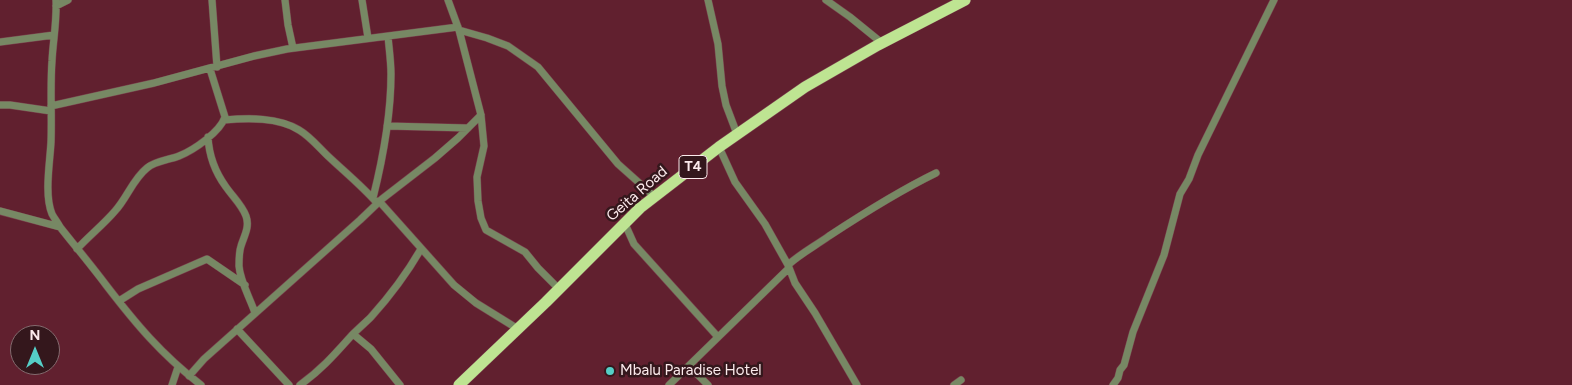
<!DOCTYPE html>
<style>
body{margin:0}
#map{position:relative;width:1572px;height:385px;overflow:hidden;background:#61202f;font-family:Figtree,sans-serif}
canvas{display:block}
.north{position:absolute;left:10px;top:325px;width:50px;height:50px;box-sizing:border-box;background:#34171c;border:1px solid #846b6f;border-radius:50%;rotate:0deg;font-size:14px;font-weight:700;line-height:20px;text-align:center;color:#fceaec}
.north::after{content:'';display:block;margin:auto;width:18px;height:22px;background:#55cec6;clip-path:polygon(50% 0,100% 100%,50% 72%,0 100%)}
</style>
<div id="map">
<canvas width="1572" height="385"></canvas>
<div class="north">N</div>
</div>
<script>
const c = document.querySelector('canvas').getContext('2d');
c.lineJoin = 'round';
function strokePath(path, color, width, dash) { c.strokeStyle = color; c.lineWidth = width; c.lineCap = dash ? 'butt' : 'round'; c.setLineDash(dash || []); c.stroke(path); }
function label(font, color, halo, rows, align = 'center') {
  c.font = font + ' Figtree,sans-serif'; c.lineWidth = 5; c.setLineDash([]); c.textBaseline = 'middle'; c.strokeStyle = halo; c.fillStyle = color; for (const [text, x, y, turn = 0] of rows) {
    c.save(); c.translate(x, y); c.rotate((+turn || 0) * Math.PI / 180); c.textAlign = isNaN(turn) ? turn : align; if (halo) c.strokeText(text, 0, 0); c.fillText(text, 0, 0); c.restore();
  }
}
const minor = new Path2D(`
 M 56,0 C 57,21 53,41 52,61 C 50,88 52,115 51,142 C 50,162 44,195 52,214 C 54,218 58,223 60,227 C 75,246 91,265 106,285 C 136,324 161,354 201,385
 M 212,0 L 217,67
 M 285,0 L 288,25 L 293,48
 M 362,0 L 368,38
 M 448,0 L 459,30 L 481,115 L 484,146 L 477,177 L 478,201 L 481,218 L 486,230 L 525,252 L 538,268 L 559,289
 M 708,0 L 718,44 L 722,86 L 726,105 L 737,134
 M 826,0 L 850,17 L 882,43
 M 56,6 L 68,0
 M 459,30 L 487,38 L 508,46 L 538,67 L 618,164 L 655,197
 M 0,42 L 54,35
 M 0,105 L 10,105 L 51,111
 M 51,106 L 154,83 L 254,56 L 287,49 L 458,27
 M 224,120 C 248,118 278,117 299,130 C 311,137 320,149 330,158 C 346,173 363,187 377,203
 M 387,126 L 468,128
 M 208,137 C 209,156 215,172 226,187 C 233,197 242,205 246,216 C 250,227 244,236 241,246 C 239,252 239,260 239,266 C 240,281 250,298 255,313
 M 719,147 L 735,182 L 765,224 L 788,265 L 795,283 L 815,313 L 857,385
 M 373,198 C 383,158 391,116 391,74 C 391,62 389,48 388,36
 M 379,201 L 454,285 L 476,303 L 518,329
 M 0,211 L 60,227
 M 625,224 L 634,244 L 718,337
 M 77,249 C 89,236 104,224 115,211 C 127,198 133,179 147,168 C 155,161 169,160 179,156 C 194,150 220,132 225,117 L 210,69
 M 788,265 C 800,254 815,246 829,236 C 864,213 899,191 936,173
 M 119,301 L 138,289 L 207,259 L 245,285
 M 237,329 L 289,385
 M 353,334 L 371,349 L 400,385
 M 689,366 L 708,385
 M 189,376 L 204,359 L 360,220 L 382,199 L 435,158 L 458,138 L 481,115
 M 172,385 L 178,367
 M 300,385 C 322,369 334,355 352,335 C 358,329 365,323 371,317 C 390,296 407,273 421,249
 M 669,385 L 789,268
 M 954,385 L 961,380
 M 1113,385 L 1118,378 L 1120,370 L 1124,365 L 1133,332 L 1164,255 L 1180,194 L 1189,179 L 1198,155 L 1274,0`);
const trunk = new Path2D(`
 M 459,385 L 546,302 L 640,208 L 719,147 L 805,87 L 878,45 L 965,0`);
strokePath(minor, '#7a404d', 8);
strokePath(trunk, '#7a404d', 12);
strokePath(minor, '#778864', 7);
strokePath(trunk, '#bee492', 11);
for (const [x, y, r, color] of [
 [610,371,5,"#55cec6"]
]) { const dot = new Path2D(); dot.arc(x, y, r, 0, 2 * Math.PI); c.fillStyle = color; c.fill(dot); strokePath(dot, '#34171c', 2); }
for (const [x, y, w] of [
 [693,167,28]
]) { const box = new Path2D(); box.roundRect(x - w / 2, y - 11.5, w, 23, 4); c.fillStyle = '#34171c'; c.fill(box); strokePath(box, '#fceaec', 1); }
label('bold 14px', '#fceaec', null, [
 ["T4",693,167]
]);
label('15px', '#fceaec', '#34171c', [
 ["Geita Road",637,194,-41]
]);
label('15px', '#fceaec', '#34171c', [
 ["Mbalu Paradise Hotel",620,371]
], 'left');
</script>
